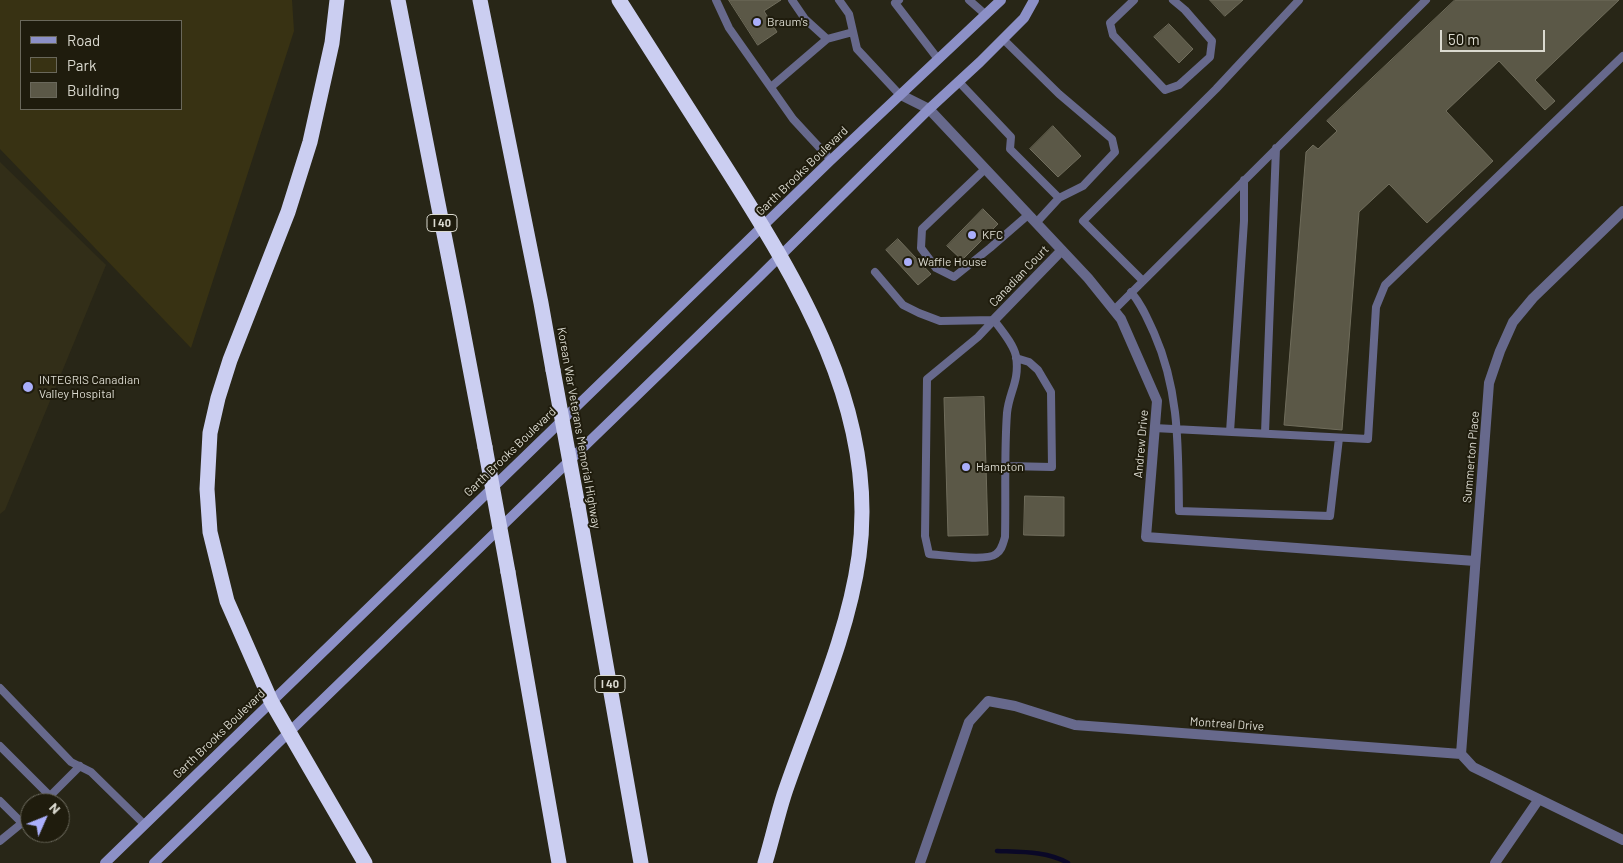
<!DOCTYPE html>
<style>
body{margin:0}
#map{position:relative;width:1623px;height:863px;overflow:hidden;background:#282617;font-family:Barlow,sans-serif}
canvas{display:block}
.legend{position:absolute;left:20px;top:20px;width:162px;height:90px;box-sizing:border-box;background:#1f1c0d;border:1px solid #6a685b;margin:0;padding:6px 9px;list-style:none;font-size:15px;color:#dbdad0}
.legend li{display:flex;align-items:center;gap:10px;height:25px}
.legend b{width:25px;border:1px solid #6a685b}
.north{position:absolute;left:20px;top:793px;width:50px;height:50px;box-sizing:border-box;background:#1f1c0d;border:1px solid #6a685b;border-radius:50%;rotate:46deg;font-size:14px;font-weight:700;line-height:20px;text-align:center;color:#dbdad0}
.north::after{content:'';display:block;margin:auto;width:18px;height:22px;background:#aaaffb;clip-path:polygon(50% 0,100% 100%,50% 72%,0 100%)}
.scale{position:absolute;left:1440px;top:30px;width:105px;height:22px;box-sizing:border-box;border:2px solid #dbdad0;border-top:0;padding-left:6px;font-size:15px;line-height:18px;white-space:nowrap;color:#dbdad0;-webkit-text-stroke:4px #1f1c0d;paint-order:stroke}
</style>
<div id="map">
<canvas width="1623" height="863"></canvas>
<ul class="legend">
<li><b style="height:6px;background:#8c90c7"></b>Road</li>
<li><b style="height:14px;background:#383213"></b>Park</li>
<li><b style="height:14px;background:#5b5847"></b>Building</li>
</ul>
<div class="north">N</div>
<div class="scale">50 m</div>
</div>
<script>
const c = document.querySelector('canvas').getContext('2d');
c.lineJoin = 'round';
function fillPath(path, color) { c.fillStyle = color; c.fill(path, 'evenodd'); }
function strokePath(path, color, width, dash) { c.strokeStyle = color; c.lineWidth = width; c.lineCap = dash ? 'butt' : 'round'; c.setLineDash(dash || []); c.stroke(path); }
function label(font, color, halo, rows, align = 'center') {
  c.font = font + ' Barlow,sans-serif'; c.lineWidth = 4; c.setLineDash([]); c.textBaseline = 'middle'; c.strokeStyle = halo; c.fillStyle = color; for (const [text, x, y, turn = 0] of rows) {
    c.save(); c.translate(x, y); c.rotate((+turn || 0) * Math.PI / 180); c.textAlign = isNaN(turn) ? turn : align; if (halo) c.strokeText(text, 0, 0); c.fillText(text, 0, 0); c.restore();
  }
}
fillPath(new Path2D(`
 M 0,162 L 106,265 L 5,510 L 0,514 Z`), '#322e18');
fillPath(new Path2D(`
 M 0,0 L 292,0 L 294,31 L 191,348 L 0,149 ZM 21,21 L 181,21 L 181,109 L 21,109 Z`), '#383213');
strokePath(new Path2D(`
 M 997,851 C 1020,852 1047,851 1068,863`), '#0a0827', 4.5);
const building = new Path2D(`
 M 729,0 L 781,0 L 764,11 L 777,32 L 758,45 Z
 M 1210,0 L 1243,0 L 1225,16 Z
 M 1455,0 L 1619,0 L 1535,80 L 1555,101 L 1545,110 L 1499,61 L 1446,111 L 1493,161 L 1427,223 L 1389,184 L 1359,212 L 1342,430 L 1284,425 L 1306,152 L 1313,145 L 1318,149 L 1337,131 L 1327,121 Z
 M 1169,24 L 1193,49 L 1179,63 L 1154,37 Z
 M 1053,126 L 1081,156 L 1058,177 L 1030,149 Z
 M 983,209 L 998,224 L 962,260 L 947,246 Z
 M 898,239 L 931,274 L 918,285 L 886,250 Z
 M 984,397 L 988,535 L 948,536 L 944,398 Z
 M 1025,496 L 1064,497 L 1064,536 L 1024,535 Z`);
fillPath(building, '#5b5847');
strokePath(building, '#706d5c', 1);
strokePath(new Path2D(`
 M 716,0 L 729,28 L 793,119 L 831,160
 M 792,0 L 805,19 L 827,39 L 853,32
 M 839,0 L 849,14 L 857,49 L 899,94
 M 899,0 L 895,3 L 938,59
 M 969,0 L 986,15
 M 1134,0 L 1110,23 L 1113,35 L 1165,90 L 1179,85 L 1210,57 L 1212,41 L 1185,10 L 1173,0
 M 1003,39 L 1059,94 L 1112,139 L 1115,152 L 1083,186 L 1059,198
 M 959,82 L 1011,137 L 1010,149 L 1059,198 L 1036,223
 M 771,87 L 827,39
 M 985,169 L 922,229 L 921,248 L 936,268 L 954,277 L 990,248 L 1028,215
 M 875,272 L 903,305 L 919,313 L 940,321 L 994,320
 M 1143,281 L 1083,221 L 1216,89 L 1299,0
 M 1131,292 C 1142,305 1147,318 1154,333 C 1180,392 1178,448 1179,511 L 1330,516 L 1339,438
 M 1114,310 L 1426,0
 M 994,320 C 1001,330 1013,343 1016,356 C 1020,381 1009,392 1007,413 C 1004,454 1006,496 1005,537 C 1003,543 1002,550 996,554 C 986,562 943,555 929,554 L 925,536 L 927,379 L 978,337 Z
 M 1154,428 L 1368,439 L 1376,307 L 1385,285 L 1623,56
 M 1230,432 L 1244,221 L 1244,180
 M 1265,433 L 1276,148
 M 1006,466 L 1052,467 L 1051,392 L 1038,370 L 1029,362 L 1016,358
 M 0,688 L 71,762 L 91,772 L 144,824
 M 0,746 L 50,796
 M 0,801 L 22,823 L 30,815
 M 43,803 L 80,766
 M 0,841 L 22,823`), '#67698c', 8);
strokePath(new Path2D(`
 M 899,94 L 929,109 L 1088,278 L 1121,319 L 1157,401 L 1146,537 L 1475,561
 M 994,320 L 1061,251
 M 1461,754 L 1489,383 L 1500,351 L 1513,322 L 1533,298 L 1623,211
 M 920,863 L 969,722 L 988,701 L 1015,706 L 1075,725 L 1461,754 L 1473,767 L 1623,840
 M 1495,863 L 1539,799`), '#67698c', 10);
strokePath(new Path2D(`
 M 105,863 L 831,160 L 1001,0
 M 154,863 L 755,281 L 929,109 L 980,62 L 1024,18 L 1034,0`), '#8c90c7', 10);
strokePath(new Path2D(`
 M 337,0 L 332,43 L 310,142 L 288,212 L 230,360 L 218,398 L 210,433 L 207,489 L 210,532 L 227,601 L 271,701 L 365,863
 M 398,0 L 458,305 L 485,447
 M 480,0 L 541,303 L 553,370
 M 619,0 C 654,54 688,109 723,163 C 798,281 879,411 859,556 C 848,637 810,718 784,795 C 777,817 772,840 765,863
 M 578,506 L 641,863
 M 508,572 L 559,863`), '#cbcef1', 15);
strokePath(new Path2D(`
 M 553,370 L 578,506
 M 485,447 L 508,572`), '#cbcef1', 15);
for (const [x, y, r, color] of [
 [757,22,5,"#aaaffb"],
 [972,235,5,"#aaaffb"],
 [908,262,5,"#aaaffb"],
 [28,387,6,"#aaaffb"],
 [966,467,5,"#aaaffb"]
]) { const dot = new Path2D(); dot.arc(x, y, r, 0, 2 * Math.PI); c.fillStyle = color; c.fill(dot); strokePath(dot, '#1f1c0d', 2); }
for (const [x, y, w] of [
 [442,223,30],
 [610,684,30]
]) { const box = new Path2D(); box.roundRect(x - w / 2, y - 8.5, w, 17, 4); c.fillStyle = '#1f1c0d'; c.fill(box); strokePath(box, '#dbdad0', 1); }
label('bold 11px', '#dbdad0', null, [
 ["I 40",442,223],
 ["I 40",610,684]
]);
label('12px', '#dbdad0', '#1f1c0d', [
 ["Braum's",767,22],
 ["KFC",982,235],
 ["Waffle House",918,262],
 ["INTEGRIS Canadian",39,380],
 ["Valley Hospital",39,394],
 ["Hampton",976,467]
], 'left');
label('12px', '#dbdad0', '#1f1c0d', [
 ["Garth Brooks Boulevard",802,171,-44],
 ["Canadian Court",1019,276,-46],
 ["Korean War Veterans Memorial Highway",579,428,80],
 ["Andrew Drive",1141,444,-85],
 ["Garth Brooks Boulevard",510,452,-44],
 ["Summerton Place",1471,457,-85],
 ["Montreal Drive",1227,724,4],
 ["Garth Brooks Boulevard",219,734,-44]
]);
</script>
